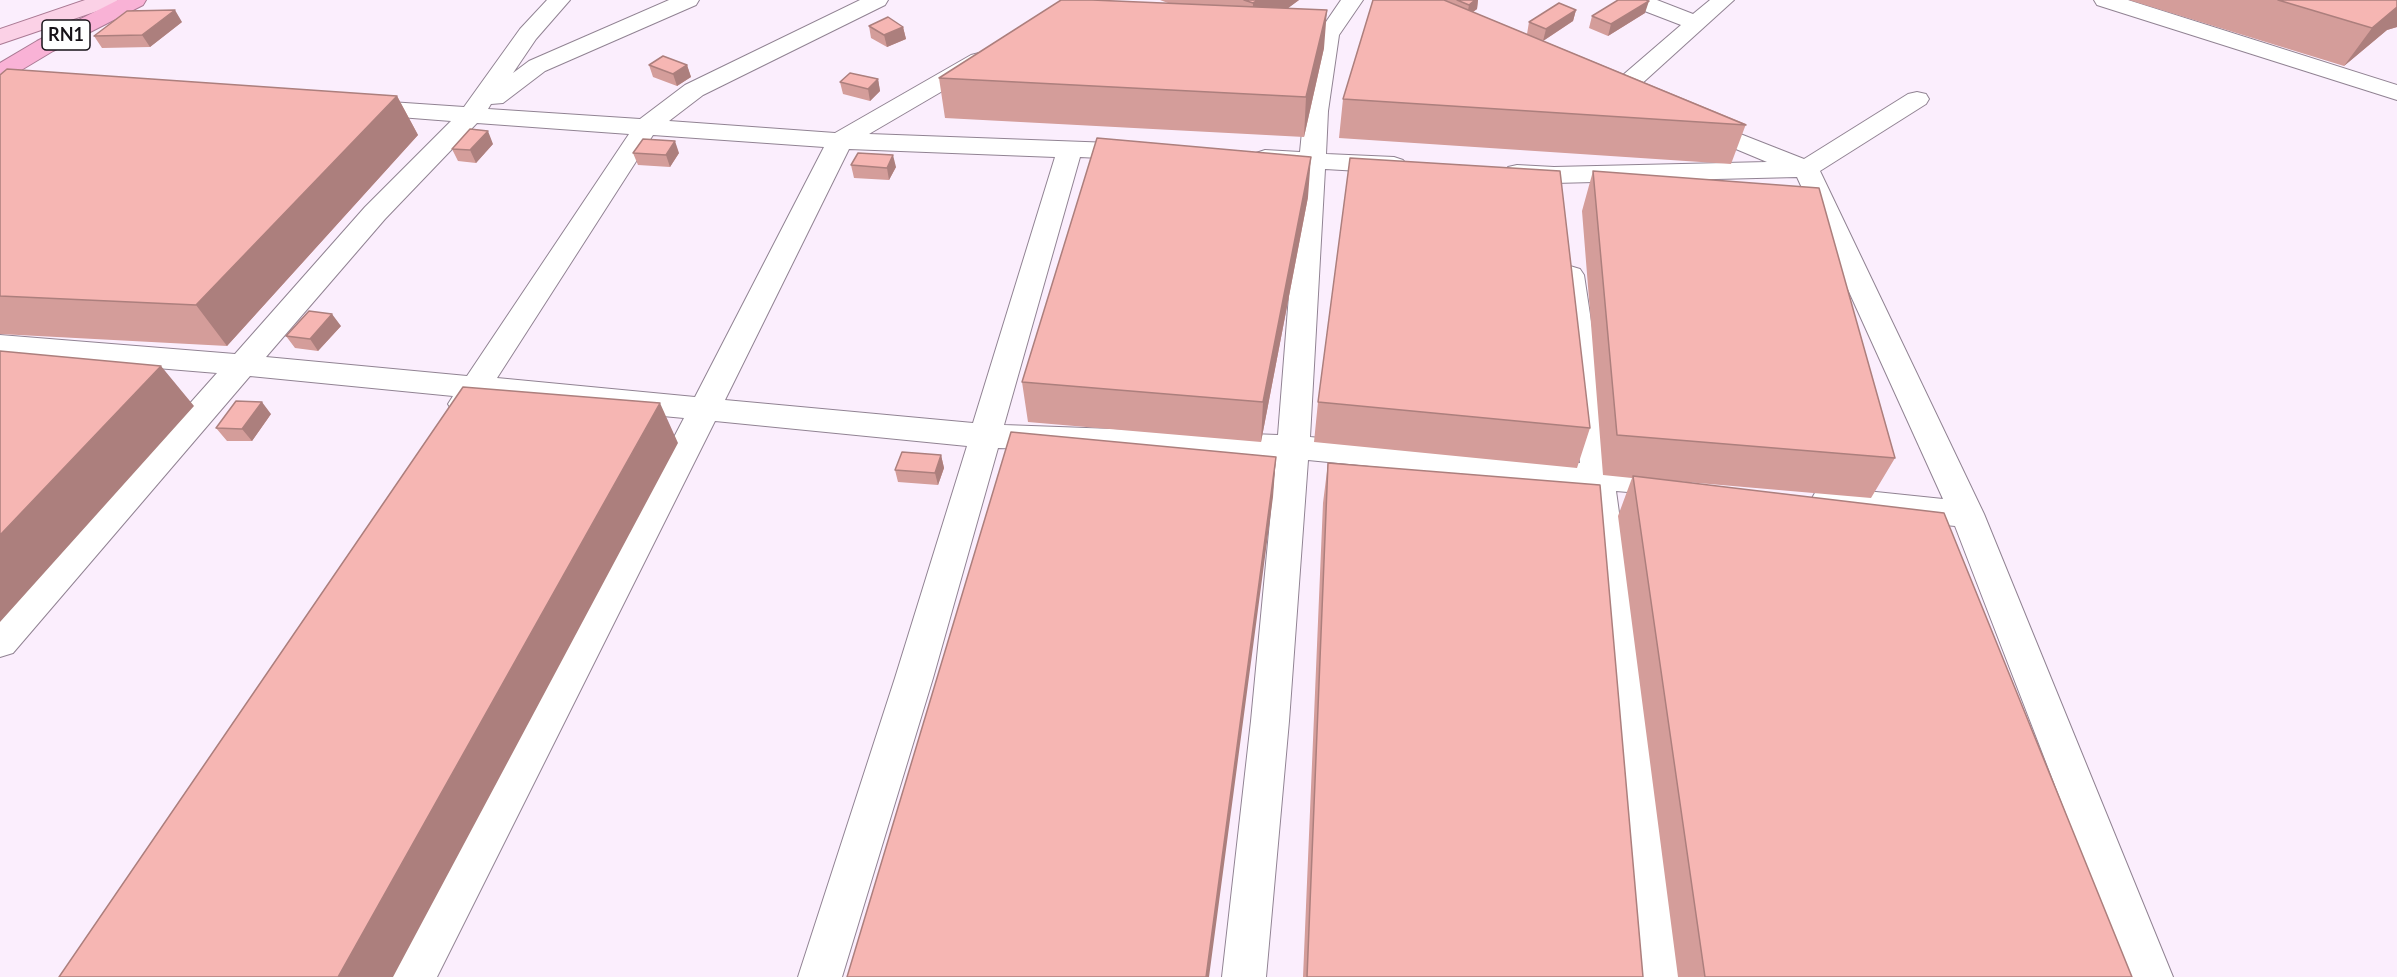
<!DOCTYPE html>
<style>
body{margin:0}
canvas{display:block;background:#fbeefd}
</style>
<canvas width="2397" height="977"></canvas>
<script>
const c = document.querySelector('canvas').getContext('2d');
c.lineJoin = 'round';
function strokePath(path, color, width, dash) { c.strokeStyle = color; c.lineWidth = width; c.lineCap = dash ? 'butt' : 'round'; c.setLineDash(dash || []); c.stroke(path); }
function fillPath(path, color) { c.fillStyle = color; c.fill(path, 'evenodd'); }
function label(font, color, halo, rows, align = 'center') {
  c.font = font + ' Lato,sans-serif'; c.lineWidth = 6; c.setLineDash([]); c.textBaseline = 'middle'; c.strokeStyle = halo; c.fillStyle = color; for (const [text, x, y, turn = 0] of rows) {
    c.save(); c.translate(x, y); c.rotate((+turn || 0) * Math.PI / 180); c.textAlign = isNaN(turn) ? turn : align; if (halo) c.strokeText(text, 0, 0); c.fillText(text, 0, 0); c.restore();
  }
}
const minor = new Path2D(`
 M 547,0 L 570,0 L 536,39 L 513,73 L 529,61 L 669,0 L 699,0 L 696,5 L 545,71 L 503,103 L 491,104 L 488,109 L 640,119 L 685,85 L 860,0 L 888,0 L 885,5 L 703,95 L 669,121 L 835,133 L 971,55 L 979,53 L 987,55 L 991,60 L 987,65 L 869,134 L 1139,144 L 1148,147 L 1152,152 L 1148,157 L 1139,160 L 1080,157 L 1004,425 L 1278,435 L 1299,168 L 1256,163 L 1252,158 L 1256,153 L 1265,150 L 1300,152 L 1304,111 L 1317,35 L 1341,0 L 1363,0 L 1339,35 L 1328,111 L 1326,154 L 1394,157 L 1403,160 L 1407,165 L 1403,170 L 1394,173 L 1325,169 L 1310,437 L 1580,463 L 1556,275 L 1560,269 L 1570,266 L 1580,269 L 1584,275 L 1613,466 L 1675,472 L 1687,475 L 1691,484 L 1687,493 L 1675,496 L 1616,491 L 1654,765 L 1679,977 L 1635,977 L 1614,765 L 1583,487 L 1308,460 L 1289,721 L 1266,977 L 1222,977 L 1251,721 L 1276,458 L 998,448 L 933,678 L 842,977 L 798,977 L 895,678 L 967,446 L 715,421 L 437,977 L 392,977 L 684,418 L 483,399 L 475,412 L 464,415 L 453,412 L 448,404 L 453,396 L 250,376 L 13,653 L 0,657 L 0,617 L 217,373 L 0,355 L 0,335 L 235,354 L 365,207 L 451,121 L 361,114 L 352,112 L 349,107 L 352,102 L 361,100 L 464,107 L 520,29 ZM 477,123 L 629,134 L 467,376 L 266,357 L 385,219 ZM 653,135 L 824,147 L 695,397 L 497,378 ZM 849,149 L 1055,157 L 973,423 L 725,400 Z
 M 1626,0 L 1657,0 L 1693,14 L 1710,0 L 1734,0 L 1627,97 L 1618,99 L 1609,97 L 1606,92 L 1609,87 L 1681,25 L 1629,5 Z
 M 2094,0 L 2128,0 L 2397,85 L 2397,100 L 2097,5 Z
 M 1917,92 L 1926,94 L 1929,99 L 1926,104 L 1820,171 L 1984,514 L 2173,977 L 2129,977 L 1955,526 L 1828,513 L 1816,509 L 1811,500 L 1816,491 L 1828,487 L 1943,499 L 1797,177 L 1554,183 L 1508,179 L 1504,173 L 1508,167 L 1517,165 L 1554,167 L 1767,162 L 1688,129 L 1685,124 L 1688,119 L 1697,117 L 1804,159 L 1908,94 Z`);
const major = new Path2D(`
 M 85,0 L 118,0 L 115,5 L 0,44 L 0,29 Z`);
const highway = new Path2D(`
 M 118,0 L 146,0 L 143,5 L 53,51 L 8,78 L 0,80 L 0,63 L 37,41 Z`);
strokePath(minor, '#918393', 2);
strokePath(major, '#aa7a94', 2);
strokePath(highway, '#aa7a94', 2);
fillPath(minor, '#fff');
fillPath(major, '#fbd1e6');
fillPath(highway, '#f9b2d6');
fillPath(new Path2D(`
 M 1160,0 L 1299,0 L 1288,8 L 1324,48 L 1304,137 L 945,118 L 939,78 L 1168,3 Z
 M 1373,0 L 1478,0 L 1477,9 L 1473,12 L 1746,124 L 1731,164 L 1339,138 L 1343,99 Z
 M 2129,0 L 2397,0 L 2397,27 L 2387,30 L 2344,66 Z
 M 1576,10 L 1573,21 L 1543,41 L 1527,34 L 1529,22 Z
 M 1645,13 L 1608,36 L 1589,28 L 1592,16 Z
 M 182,22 L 150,47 L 102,48 L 94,36 Z
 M 869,26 L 903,27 L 906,39 L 887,47 L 871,38 Z
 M 649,65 L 687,65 L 691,77 L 677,86 L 653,77 Z
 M 0,75 L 397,96 L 418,135 L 227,346 L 0,334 Z
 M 878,79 L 880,91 L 870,101 L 843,94 L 840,82 Z
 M 493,144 L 476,163 L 458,161 L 452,149 Z
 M 633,153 L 679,153 L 670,167 L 638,165 Z
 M 851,165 L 896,167 L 889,180 L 854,178 Z
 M 1593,171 L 1895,458 L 1871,498 L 1675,481 L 2132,977 L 1678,977 L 1618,516 L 1632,478 L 1603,475 L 1582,211 Z
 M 1308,197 L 1261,442 L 1028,422 L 1022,382 Z
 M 341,326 L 318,351 L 295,348 L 286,336 Z
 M 1318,402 L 1590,428 L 1577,468 L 1314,442 Z
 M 271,414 L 252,441 L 227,441 L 216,428 Z
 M 941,455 L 944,468 L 938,485 L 898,482 L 895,470 Z
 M 1328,463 L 1643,977 L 1303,977 L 1323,503 Z`), '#d49d9a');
fillPath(new Path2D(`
 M 1258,0 L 1299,0 L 1252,35 L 1253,3 Z
 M 1475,0 L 1478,0 L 1477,9 L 1467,16 L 1469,5 Z
 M 1649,1 L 1645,13 L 1608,36 L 1611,24 Z
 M 2397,7 L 2397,27 L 2387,30 L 2344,66 L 2372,28 Z
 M 175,10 L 182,22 L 150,47 L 142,35 Z
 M 1327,10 L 1324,48 L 1304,137 L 1306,97 Z
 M 1576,10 L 1573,21 L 1543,41 L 1546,29 Z
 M 903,27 L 906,39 L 887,47 L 884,35 Z
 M 687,65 L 691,77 L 677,86 L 673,74 Z
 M 878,79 L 880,91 L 870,101 L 868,89 Z
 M 397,96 L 418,135 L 227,346 L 196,305 Z
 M 488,131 L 493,144 L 476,163 L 470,150 Z
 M 675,141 L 679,153 L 670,167 L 666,155 Z
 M 893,155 L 896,167 L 889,180 L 887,168 Z
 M 1311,157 L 1308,197 L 1261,442 L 1263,402 Z
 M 332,314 L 341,326 L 318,351 L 310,339 Z
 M 161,366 L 194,406 L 0,622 L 0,535 Z
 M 262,402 L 271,414 L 252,441 L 242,429 Z
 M 660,403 L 678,443 L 393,977 L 338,977 Z
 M 941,455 L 944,468 L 938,485 L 935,473 Z
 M 1276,457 L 1273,497 L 1209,977 L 1206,977 Z`), '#ac7f7d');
const building = new Path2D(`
 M 1061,0 L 1092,0 L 1327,10 L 1306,97 L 939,78 Z
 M 1244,0 L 1258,0 L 1253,3 Z
 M 1373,0 L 1444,0 L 1746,125 L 1343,99 Z
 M 1457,0 L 1475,0 L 1469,5 Z
 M 1618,0 L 1646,0 L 1649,1 L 1611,24 L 1592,16 Z
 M 2278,0 L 2397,0 L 2397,7 L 2372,28 Z
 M 1559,3 L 1576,10 L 1546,29 L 1529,22 Z
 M 175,10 L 142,35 L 94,36 L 127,11 Z
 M 888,17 L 903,27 L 884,35 L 869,26 Z
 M 663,56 L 687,65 L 673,74 L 649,65 Z
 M 7,69 L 397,96 L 196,305 L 0,296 L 0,75 Z
 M 850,73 L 878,79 L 868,89 L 840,82 Z
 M 470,129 L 488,131 L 470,150 L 452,149 Z
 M 1097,138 L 1311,157 L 1263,402 L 1022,382 Z
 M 643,139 L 675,141 L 666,155 L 633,153 Z
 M 858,153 L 893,155 L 887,168 L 851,165 Z
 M 1350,158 L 1560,171 L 1590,428 L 1318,402 Z
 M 1593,171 L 1819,188 L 1895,458 L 1617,435 Z
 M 309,311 L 332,314 L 310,339 L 286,336 Z
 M 0,351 L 161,366 L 0,535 Z
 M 463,387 L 660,403 L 338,977 L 59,977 Z
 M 236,401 L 262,402 L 242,429 L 216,428 Z
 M 1011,432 L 1276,457 L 1206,977 L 847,977 Z
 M 902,452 L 941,455 L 935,473 L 895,470 Z
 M 1328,463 L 1600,485 L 1643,977 L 1307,977 Z
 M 1633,476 L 1944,513 L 2132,977 L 1705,977 Z`);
fillPath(building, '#f6b6b3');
strokePath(building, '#ac7f7d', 1.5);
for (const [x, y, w] of [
 [66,35,48]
]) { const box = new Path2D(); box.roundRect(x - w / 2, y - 15, w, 30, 4.5); c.fillStyle = '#fff'; c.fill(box); strokePath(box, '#171218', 1.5); }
label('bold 18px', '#171218', null, [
 ["RN1",66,35]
]);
</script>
